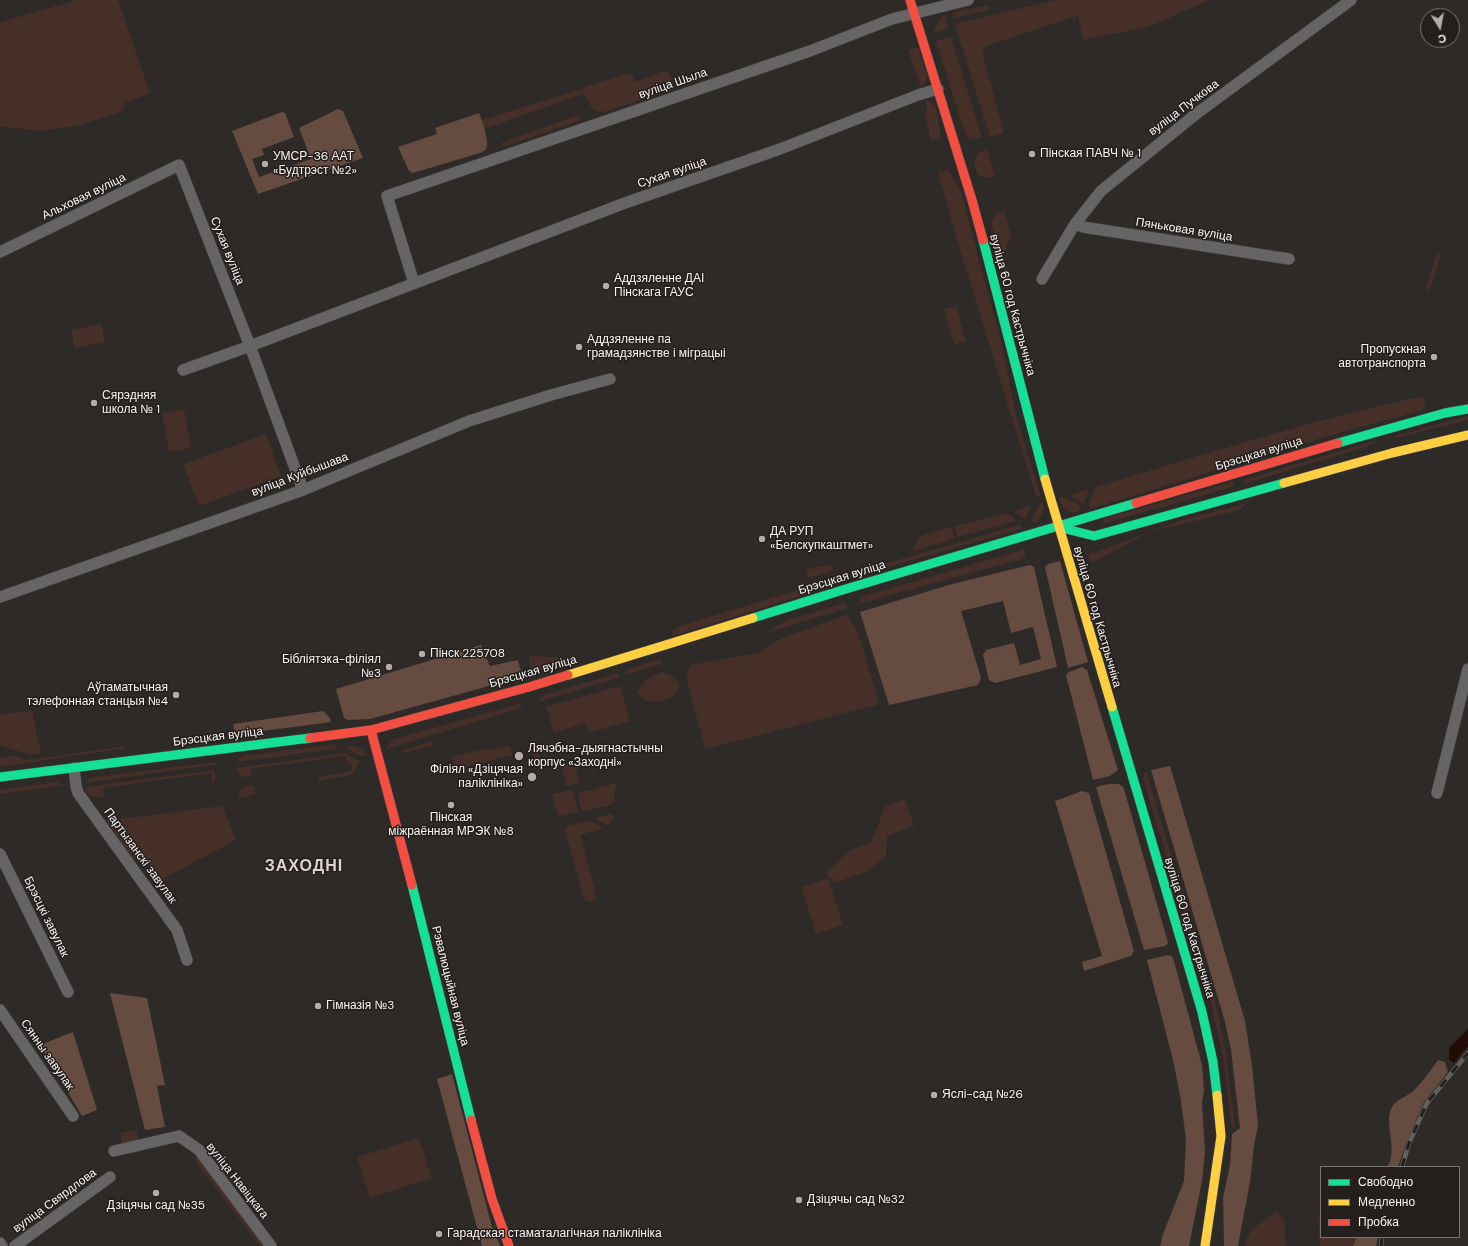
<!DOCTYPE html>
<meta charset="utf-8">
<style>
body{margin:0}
#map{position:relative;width:1468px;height:1246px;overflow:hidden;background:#2d2a28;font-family:"DM Sans",sans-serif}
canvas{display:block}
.legend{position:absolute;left:1320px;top:1166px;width:140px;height:72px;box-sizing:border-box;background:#241f1d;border:1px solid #787473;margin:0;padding:5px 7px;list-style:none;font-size:12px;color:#f7f4f3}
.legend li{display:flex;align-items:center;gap:8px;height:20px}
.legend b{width:20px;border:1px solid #787473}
.north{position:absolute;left:1420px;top:8px;width:40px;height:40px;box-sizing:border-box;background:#241f1d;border:1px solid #787473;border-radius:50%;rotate:169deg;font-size:11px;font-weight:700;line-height:16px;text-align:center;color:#f7f4f3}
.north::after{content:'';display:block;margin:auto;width:14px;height:18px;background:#b0adac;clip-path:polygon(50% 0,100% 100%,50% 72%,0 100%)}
</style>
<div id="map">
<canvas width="1468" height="1246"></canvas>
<ul class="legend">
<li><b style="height:5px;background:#16e098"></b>Свободно</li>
<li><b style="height:5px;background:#ffcf43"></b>Медленно</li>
<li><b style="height:5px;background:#f24e42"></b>Пробка</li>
</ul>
<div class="north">С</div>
</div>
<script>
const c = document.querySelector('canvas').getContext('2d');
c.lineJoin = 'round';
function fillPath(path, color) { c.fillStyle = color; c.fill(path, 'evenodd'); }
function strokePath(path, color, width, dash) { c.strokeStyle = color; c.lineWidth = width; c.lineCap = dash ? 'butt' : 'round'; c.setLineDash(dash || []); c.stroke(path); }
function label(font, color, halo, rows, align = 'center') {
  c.font = font + ' "DM Sans",sans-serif'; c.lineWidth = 3; c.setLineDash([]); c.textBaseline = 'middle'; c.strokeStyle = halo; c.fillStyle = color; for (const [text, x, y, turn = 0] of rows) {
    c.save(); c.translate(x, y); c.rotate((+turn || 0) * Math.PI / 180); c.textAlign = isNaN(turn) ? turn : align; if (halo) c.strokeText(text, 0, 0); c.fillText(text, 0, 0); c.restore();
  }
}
fillPath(new Path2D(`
 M 77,0 L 118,0 L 150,93 L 144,96 L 125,102 L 123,111 L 77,126 L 38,131 L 0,126 L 0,22 Z
 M 1055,0 L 1210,0 L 1148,27 L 1083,40 L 1078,16 L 986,46 L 982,52 L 1004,133 L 990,137 L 955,24 Z
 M 989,5 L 989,10 L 954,18 L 953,12 Z
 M 945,14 L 949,28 L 934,33 C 936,24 938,20 945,14 Z
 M 951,37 L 982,138 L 974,140 L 968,139 L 965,134 L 936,41 Z
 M 918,47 L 927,76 L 926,81 L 921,88 L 908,50 Z
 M 664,71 L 668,71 L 675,89 L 603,112 C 590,113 590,101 583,94 L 484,129 L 482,120 L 578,90 L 582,92 L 580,90 L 587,86 L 631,73 L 635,82 Z
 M 925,100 L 929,101 L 936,107 L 941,139 L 931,141 L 925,113 L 927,110 Z
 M 577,115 L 581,118 L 581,120 L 506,146 L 503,146 L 501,143 Z
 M 987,149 L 995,176 C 980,181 977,176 974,161 L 978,153 Z
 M 948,169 L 961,192 L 1002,345 L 1017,419 L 1041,496 L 1036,497 L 956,236 L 938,172 Z
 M 1004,211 L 1011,235 L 1004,255 L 1008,278 L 1006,277 L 991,222 L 996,214 Z
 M 1439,254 L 1441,256 L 1430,289 L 1426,290 L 1426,287 L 1435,258 L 1437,255 Z
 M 956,306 L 966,341 L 954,345 L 944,309 Z
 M 101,324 L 105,342 L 75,348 L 71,330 Z
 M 1424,396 L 1425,407 L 1420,411 L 1321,438 L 1090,509 L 1089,502 L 1095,487 C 1204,455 1313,419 1424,396 Z
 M 184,409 L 191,448 L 169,452 L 162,413 Z
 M 1468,416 L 1468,420 L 1396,438 L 1394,436 Z
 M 266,434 L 281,476 L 199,506 L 183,464 Z
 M 1374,441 L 1376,443 L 1375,444 L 1247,483 L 1244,484 L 1243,481 L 1246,479 Z
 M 1232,482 L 1235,485 L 1229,488 L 1106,523 L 1103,523 L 1102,519 Z
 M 1089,489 L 1084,504 L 1069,495 Z
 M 1064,497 L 1078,504 L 1081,510 L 1080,511 L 1073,513 C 1065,511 1061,505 1058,498 Z
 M 1043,502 L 1043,512 L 1036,524 L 1033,522 L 1032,520 L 1040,503 Z
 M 1247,503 L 1240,510 L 1150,532 L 1092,563 L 1088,555 L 1178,521 Z
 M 1032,505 L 1025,519 L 1013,511 Z
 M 1008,513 L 1017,521 L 957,537 L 955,526 Z
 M 1018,525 L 1021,525 L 1022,527 L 1021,529 L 857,576 L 853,573 Z
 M 951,527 L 954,539 L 912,551 L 920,536 Z
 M 1025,549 L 1025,557 L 1019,560 L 858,604 L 861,598 L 864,596 Z
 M 827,565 L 832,566 L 833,571 L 808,578 L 806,570 Z
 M 840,577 L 841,581 L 839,584 L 672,636 L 673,631 L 677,627 Z
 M 844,603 L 847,605 L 848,608 L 765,633 L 785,621 Z
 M 847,615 L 858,632 L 878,700 L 877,705 L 705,749 L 686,678 L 690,665 L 758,653 L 782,638 Z
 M 534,656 L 562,658 L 556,664 L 537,673 L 533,671 L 529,662 L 529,657 Z
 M 661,659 L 662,664 L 625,675 L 625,672 L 628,669 Z
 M 662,672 L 672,676 L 679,683 L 679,691 C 668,702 660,702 645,701 L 637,692 C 644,680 649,677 662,672 Z
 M 614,674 L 618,674 L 620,677 L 539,702 L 540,699 L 544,695 Z
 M 620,686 L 630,721 L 589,733 L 586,723 L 554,733 L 546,707 Z
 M 518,704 L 524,707 L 397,746 L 386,750 L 389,744 L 394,739 Z
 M 32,710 L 41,754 L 30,755 L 0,745 L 0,715 Z
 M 535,739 L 541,763 L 536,763 L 531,745 Z
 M 432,741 L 432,746 L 398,754 L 403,750 Z
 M 335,744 L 336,749 L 237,762 L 238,759 L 243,756 Z
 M 126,746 L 126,748 L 4,766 L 0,766 L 0,758 L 13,755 L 27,760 Z
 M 347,746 C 356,745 362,748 368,755 L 361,757 L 347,749 Z
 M 510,746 L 513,755 L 456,769 L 452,757 L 488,748 L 492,750 Z
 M 344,753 L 360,761 L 352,775 L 319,781 L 318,777 L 351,771 L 352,766 L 350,763 L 347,764 L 346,756 L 251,769 L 252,777 C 244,778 240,777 236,768 Z
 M 214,762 L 220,764 L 85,783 L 90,778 Z
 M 573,763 L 575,765 L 579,781 L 577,783 L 566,786 L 562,767 Z
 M 214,770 L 216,781 L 212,781 L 211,773 L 103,788 L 104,797 C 95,797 87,797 84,787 Z
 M 1146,771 L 1215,1000 L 1226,1053 L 1235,1128 L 1232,1127 L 1231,1123 L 1223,1056 L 1212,1007 L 1143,779 L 1144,774 Z
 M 57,782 L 64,785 L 0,794 L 0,790 Z
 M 617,783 L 614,795 L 614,802 L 611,805 L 584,811 L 581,809 L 578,793 Z
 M 249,785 L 254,786 L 256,794 L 240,798 L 238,797 C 240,790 242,787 249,785 Z
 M 571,790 L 573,791 L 578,812 L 560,816 L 557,814 L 552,794 Z
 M 905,799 L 914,826 L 887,836 L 886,856 L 866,872 L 834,883 L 826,873 L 851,850 L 871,842 L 885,807 Z
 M 222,806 L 236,840 L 159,881 L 117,821 L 121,819 Z
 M 611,814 L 615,817 L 610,824 L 606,825 L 595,818 Z
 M 106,821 L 112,821 L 140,860 L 133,859 Z
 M 588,821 L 604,828 L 580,835 L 597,897 L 596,900 L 588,902 L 584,899 L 565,830 L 568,826 Z
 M 828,878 L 843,925 L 816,934 L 801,887 Z
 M 136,1130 L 139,1142 L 123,1146 L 120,1133 Z
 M 419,1138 L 432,1178 L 370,1198 L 357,1157 Z
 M 198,1155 L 265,1246 L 260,1246 L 196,1162 L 196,1157 Z
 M 1276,1211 L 1284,1219 L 1286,1246 L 1245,1246 L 1250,1231 Z
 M 1318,1217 L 1321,1218 L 1321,1237 L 1357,1237 L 1353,1246 L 1320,1246 Z`), '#452f28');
fillPath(new Path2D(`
 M 338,109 L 343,111 L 363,158 L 258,194 L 232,131 L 282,112 L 285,113 L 294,137 L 262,149 L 264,155 L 252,159 L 259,177 L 311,159 L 299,128 Z
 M 479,113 C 482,120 490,142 486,149 C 485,150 481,153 480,153 L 413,173 L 409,171 L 398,147 L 437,134 L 435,128 Z
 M 1060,561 L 1088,662 L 1068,668 L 1045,567 L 1048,564 Z
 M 1030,565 L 1034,567 L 1057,667 L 995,683 L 989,680 L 983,655 L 986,650 L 1014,643 L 1020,665 L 1041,659 L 1033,627 L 1011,633 L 1003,601 L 961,611 L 981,678 L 978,685 L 889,705 L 860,612 L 952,584 Z
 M 481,645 L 490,666 L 518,660 L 521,672 L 514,679 L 370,719 L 348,720 L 344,718 L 336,689 Z
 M 1082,667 L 1087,670 L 1118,770 L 1110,776 L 1093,780 L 1066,675 L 1069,672 Z
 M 323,711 L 330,718 L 331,722 L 240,734 L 234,729 L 233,724 Z
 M 1170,766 L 1245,1021 L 1252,1065 L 1258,1126 L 1254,1145 L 1250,1182 L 1238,1246 L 1224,1246 L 1223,1198 L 1230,1165 L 1232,1134 L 1240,1128 L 1231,1050 L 1225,1022 L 1151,770 Z
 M 1108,784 C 1114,784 1121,782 1124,789 L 1167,939 L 1168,943 L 1165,946 L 1144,950 L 1096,787 Z
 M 1082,791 L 1089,793 L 1134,951 L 1131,956 L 1084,971 L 1082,962 L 1102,956 L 1055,801 Z
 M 1168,955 L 1172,956 L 1174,961 L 1202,1065 L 1204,1091 L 1202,1103 L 1205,1151 L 1202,1181 L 1189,1246 L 1160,1246 L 1163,1234 L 1184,1181 L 1186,1139 L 1180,1095 L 1173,1060 L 1147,960 Z
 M 110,993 L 147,998 L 165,1085 L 157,1086 L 165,1127 L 145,1130 Z
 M 73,1032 L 97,1110 L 82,1116 L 40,1045 Z
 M 1438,1060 L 1445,1062 L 1448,1072 L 1424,1102 L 1406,1144 L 1398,1167 L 1387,1167 C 1399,1150 1383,1122 1392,1107 C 1397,1099 1406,1097 1412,1092 C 1422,1083 1430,1071 1438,1060 Z
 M 452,1074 L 492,1227 L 500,1246 L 482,1246 L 437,1079 Z
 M 1357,1237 L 1378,1237 L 1376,1246 L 1353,1246 Z`), '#664b41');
fillPath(new Path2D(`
 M 1468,1029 L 1468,1046 L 1454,1063 L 1449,1060 L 1449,1048 Z`), '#220c05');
const street = new Path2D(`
 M 1075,224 L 1083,227 L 1289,259
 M 0,252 L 179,165 L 250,346 L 303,490
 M 1042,279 L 1075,224 L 1101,191 L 1196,114 L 1351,0
 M 414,283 L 387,196 L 810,51 L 892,19 L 968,0
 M 183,370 L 250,346 L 625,203 L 780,149 L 918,95 L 938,89
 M 0,597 L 303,490 L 469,421 L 551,395 L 610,379
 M 74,768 L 76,786 L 78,793 L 177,930 L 187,960
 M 1437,793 L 1468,669
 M 0,854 L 68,992
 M 0,1010 L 73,1116
 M 114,1151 L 179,1136 L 199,1150 L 271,1246
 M 0,1243 L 2,1246
 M 15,1246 L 110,1177`);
const fast = new Path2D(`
 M 983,240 L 1045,479
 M 1338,443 L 1445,413 L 1468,409
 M 1058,527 L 1094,536 L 1284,483
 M 753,618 L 849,588 L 1136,503
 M 1112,707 L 1202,1012 L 1213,1062 L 1217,1095
 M 0,777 L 310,738
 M 412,885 L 471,1120`);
const slow = new Path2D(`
 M 1045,479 L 1112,707
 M 1284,483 L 1392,453 L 1468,435
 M 568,675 L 753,618
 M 1205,1246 L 1221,1136 L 1217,1095`);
const jam = new Path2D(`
 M 910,0 L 972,200 L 983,240
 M 1136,503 L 1338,443
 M 371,730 L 412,885
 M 310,738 L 371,730 L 529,687 L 568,675
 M 471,1120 L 492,1199 L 509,1246`);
strokePath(street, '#4a4847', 12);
strokePath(fast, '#4a4847', 10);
strokePath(slow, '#4a4847', 10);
strokePath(jam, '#4a4847', 10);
strokePath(street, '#666464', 11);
strokePath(fast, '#16e098', 9);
strokePath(slow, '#ffcf43', 9);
strokePath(jam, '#f24e42', 9);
const rail = new Path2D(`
 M 1402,1167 L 1409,1143 L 1427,1103 L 1468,1053
 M 1381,1246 L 1382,1237`);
strokePath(rail, '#62605e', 4.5);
strokePath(rail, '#241f1d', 3, [9]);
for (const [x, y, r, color] of [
 [1032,154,4,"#b0adac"],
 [265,164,4,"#b0adac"],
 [606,286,4,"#b0adac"],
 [579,347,4,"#b0adac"],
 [1434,357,4,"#b0adac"],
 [94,403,4,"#b0adac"],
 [762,539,4,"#b0adac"],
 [422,654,4,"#b0adac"],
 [389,667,4,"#b0adac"],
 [176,695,4,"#b0adac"],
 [519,756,5,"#b0adac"],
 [532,777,5,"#b0adac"],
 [451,805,4,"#b0adac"],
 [318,1006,4,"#b0adac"],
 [934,1095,4,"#b0adac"],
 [156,1193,4,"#b0adac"],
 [799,1200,4,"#b0adac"],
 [439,1234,4,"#b0adac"]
]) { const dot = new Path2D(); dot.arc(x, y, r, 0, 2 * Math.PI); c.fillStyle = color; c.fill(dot); strokePath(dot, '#241f1d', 1.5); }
label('12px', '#f7f4f3', '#241f1d', [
 ["вуліца Шыла",673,84,-19],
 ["вуліца Пучкова",1184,108,-37],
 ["Сухая вуліца",672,173,-19],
 ["Альховая вуліца",84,197,-26],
 ["Пяньковая вуліца",1184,230,9],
 ["Сухая вуліца",227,251,68],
 ["вуліца 60 год Кастрычніка",1012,305,75],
 ["Брэсцкая вуліца",1259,454,-17],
 ["вуліца Куйбышава",300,475,-21],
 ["Брэсцкая вуліца",842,578,-17],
 ["вуліца 60 год Кастрычніка",1097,617,74],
 ["Брэсцкая вуліца",533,672,-16],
 ["Брэсцкая вуліца",218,737,-7],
 ["Партызанскі завулак",140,856,54],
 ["Брэсцкі завулак",46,917,64],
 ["вуліца 60 год Кастрычніка",1189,928,73],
 ["Рэвалюцыйная вуліца",450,986,76],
 ["Сянны завулак",47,1055,55],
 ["вуліца Навіцкага",237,1181,52],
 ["вуліца Свярдлова",55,1201,-36]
]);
label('12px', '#f7f4f3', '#241f1d', [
 ["Пінская ПАВЧ № 1",1040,154],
 ["УМСР-36 ААТ",273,157],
 ["«Будтрэст №2»",273,171],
 ["Аддзяленне ДАІ",614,279],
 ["Пінскага ГАУС",614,293],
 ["Аддзяленне па",587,340],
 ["грамадзянстве і міграцыі",587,354],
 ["Пропускная",1426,350,"right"],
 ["автотранспорта",1426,364,"right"],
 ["Сярэдняя",102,396],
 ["школа № 1",102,410],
 ["ДА РУП",770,532],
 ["«Белскупкаштмет»",770,546],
 ["Пінск 225708",430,654],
 ["Бібліятэка-філіял",381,660,"right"],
 ["№3",381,674,"right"],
 ["Аўтаматычная",168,688,"right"],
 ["тэлефонная станцыя №4",168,702,"right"],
 ["Лячэбна-дыягнастычны",528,749],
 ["корпус «Заходні»",528,763],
 ["Філіял «Дзіцячая",523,770,"right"],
 ["паліклініка»",523,784,"right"],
 ["Пінская",451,818,"center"],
 ["міжраённая МРЭК №8",451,832,"center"],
 ["Гімназія №3",326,1006],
 ["Яслі-сад №26",942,1095],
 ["Дзіцячы сад №32",807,1200],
 ["Дзіцячы сад №35",156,1206,"center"],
 ["Гарадская стаматалагічная паліклініка",447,1234]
], 'left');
c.letterSpacing = '1px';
label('bold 16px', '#dbd4d2', '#241f1d', [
 ["ЗАХОДНІ",304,867]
]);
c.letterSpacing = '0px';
</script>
